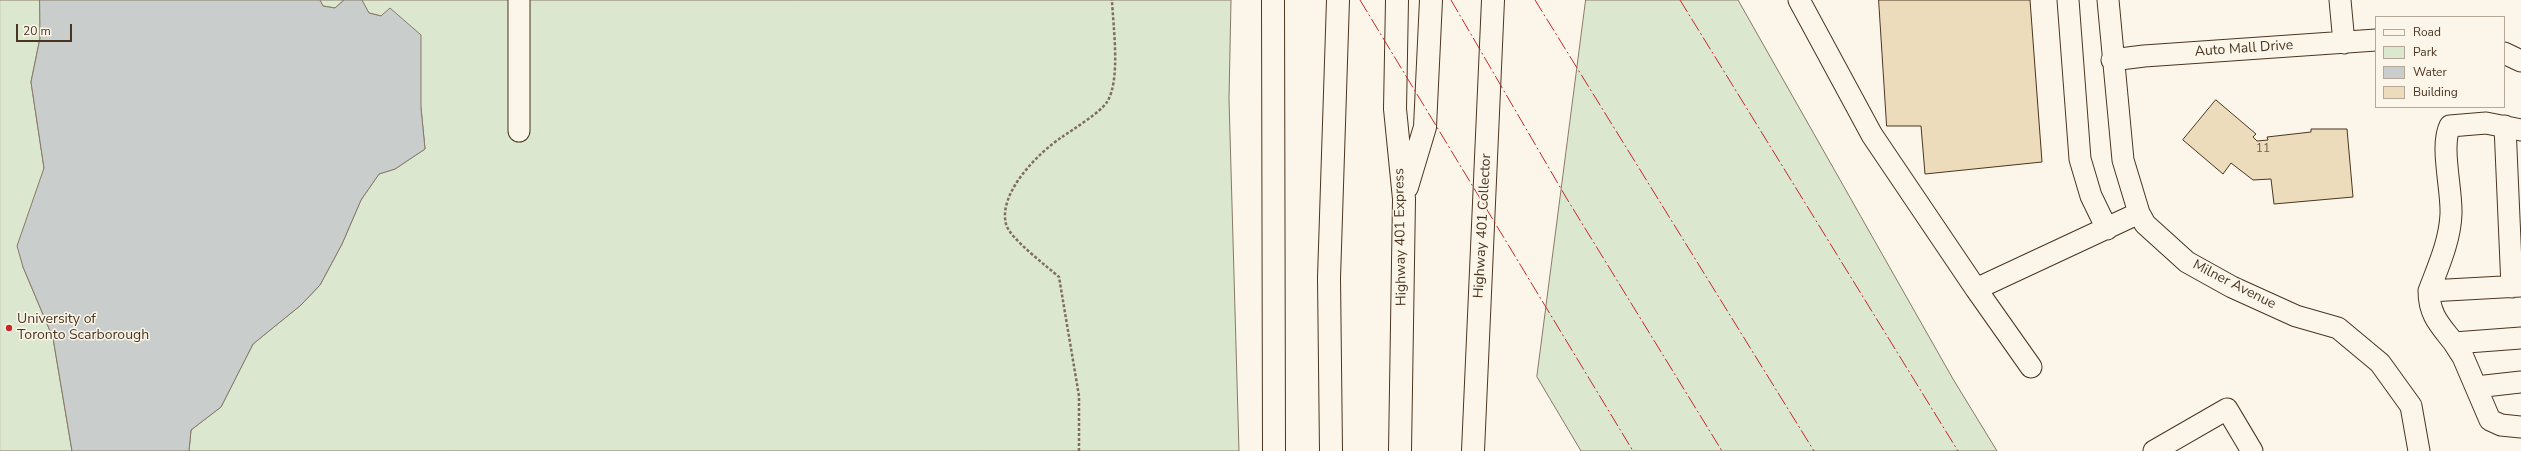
<!DOCTYPE html>
<style>
body{margin:0}
#map{position:relative;width:2521px;height:451px;overflow:hidden;background:#fbf6e9;font-family:"Nunito Sans",sans-serif}
canvas{display:block}
.legend{position:absolute;left:2375px;top:16px;width:130px;height:92px;box-sizing:border-box;background:#fbf6e9;border:1px solid #b4a999;margin:0;padding:5px 7px;list-style:none;font-size:12px;color:#4a3520}
.legend li{display:flex;align-items:center;gap:8px;height:20px}
.legend b{width:20px;border:1px solid #b4a999}
.scale{position:absolute;left:16px;top:24px;width:56px;height:18px;box-sizing:border-box;border:2px solid #4a3520;border-top:0;padding-left:5px;font-size:12px;line-height:14px;white-space:nowrap;color:#4a3520;-webkit-text-stroke:3px #fbf6e9;paint-order:stroke}
</style>
<div id="map">
<canvas width="2521" height="451"></canvas>
<ul class="legend">
<li><b style="height:5px;background:#fbf6e9"></b>Road</li>
<li><b style="height:11px;background:#dce7d0"></b>Park</li>
<li><b style="height:11px;background:#c9cecd"></b>Water</li>
<li><b style="height:11px;background:#ecdcbc"></b>Building</li>
</ul>
<div class="scale">20 m</div>
</div>
<script>
const c = document.querySelector('canvas').getContext('2d');
c.lineJoin = 'round';
function fillPath(path, color) { c.fillStyle = color; c.fill(path, 'evenodd'); }
function strokePath(path, color, width, dash) { c.strokeStyle = color; c.lineWidth = width; c.lineCap = dash ? 'butt' : 'round'; c.setLineDash(dash || []); c.stroke(path); }
function label(font, color, halo, rows, align = 'center') {
  c.font = font + ' "Nunito Sans",sans-serif'; c.lineWidth = 3; c.setLineDash([]); c.textBaseline = 'middle'; c.strokeStyle = halo; c.fillStyle = color; for (const [text, x, y, turn = 0] of rows) {
    c.save(); c.translate(x, y); c.rotate((+turn || 0) * Math.PI / 180); c.textAlign = isNaN(turn) ? turn : align; if (halo) c.strokeText(text, 0, 0); c.fillText(text, 0, 0); c.restore();
  }
}
const green = new Path2D(`
 M 0,0 L 40,0 L 40,38 L 31,82 L 44,168 L 23,267 L 53,338 L 72,451 L 0,451 Z
 M 320,0 L 344,0 L 335,8 L 323,6 Z
 M 362,0 L 1231,0 L 1229,99 L 1239,451 L 189,451 L 191,430 L 221,407 L 253,344 L 301,305 L 320,285 L 342,244 L 361,200 L 379,174 L 395,169 L 425,149 L 421,108 L 381,16 L 369,13 Z
 M 1586,0 L 1738,0 L 1953,379 L 1997,451 L 1581,451 L 1537,377 Z`);
fillPath(green, '#dce7d0');
strokePath(green, '#887966', 1);
const water = new Path2D(`
 M 40,0 L 320,0 L 323,6 L 335,8 L 344,0 L 362,0 L 369,13 L 381,16 L 390,8 L 421,35 L 421,108 L 425,149 L 395,169 L 379,174 L 361,200 L 342,244 L 320,285 L 301,305 L 253,344 L 221,407 L 191,430 L 189,451 L 72,451 L 53,338 L 23,267 L 17,246 L 44,168 L 31,82 L 40,38 Z`);
fillPath(water, '#c9cecd');
strokePath(water, '#887966', 1);
const building = new Path2D(`
 M 1879,0 L 2030,0 L 2042,162 L 1925,174 L 1921,126 L 1887,126 Z
 M 2216,100 L 2256,134 L 2253,137 L 2257,141 L 2268,140 L 2267,137 L 2311,132 L 2311,129 L 2347,129 L 2353,197 L 2274,204 L 2271,179 L 2253,180 L 2231,163 L 2223,174 L 2183,140 Z`);
fillPath(building, '#ecdcbc');
strokePath(building, '#4a3520', 1);
const minor = new Path2D(`
 M 1799,0 L 1872,135 L 1976,289
 M 2068,0 L 2080,159 L 2091,196 L 2107,229
 M 2108,0 L 2123,160 L 2139,213 L 2145,224 L 2187,262 L 2232,287 L 2296,316 L 2338,328 L 2380,363 L 2411,406 L 2419,451
 M 2340,0 L 2344,43
 M 2504,53 L 2521,61
 M 2112,60 L 2144,56 L 2376,40
 M 2505,126 L 2512,287
 M 519,131 L 519,0
 M 2521,286 L 2429,291 C 2429,315 2440,325 2454,343 L 2521,338
 M 2429,291 C 2438,267 2450,241 2451,214 C 2452,189 2440,146 2450,126 L 2486,123 L 2521,130
 M 2454,343 L 2463,357 L 2490,420 L 2501,425 L 2521,427
 M 2031,367 L 1976,289 L 2139,213
 M 2476,387 L 2521,382
 M 2154,451 L 2227,409 L 2252,451`);
const highway = new Path2D(`
 M 1273,0 L 1274,451
 M 1397,0 L 1395,109 L 1404,199 L 1400,451
 M 1407,187 L 1425,127 L 1431,0
 M 1331,451 L 1329,278 L 1338,0
 M 1473,451 L 1493,0`);
strokePath(minor, '#4a3520', 23);
strokePath(highway, '#4a3520', 24);
strokePath(new Path2D(`
 M 1079,451 L 1079,396 L 1059,277 C 1048,267 1009,238 1006,224 C 998,193 1038,153 1062,137 C 1072,130 1101,112 1107,102 C 1121,80 1113,26 1112,0`), '#7f6f5c', 2.5, [3, 2]);
strokePath(minor, '#fbf6e9', 21);
strokePath(highway, '#fbf6e9', 22);
strokePath(new Path2D(`
 M 1360,0 L 1633,451
 M 1451,0 L 1567,199 L 1722,451
 M 1535,0 L 1814,451
 M 1680,0 L 1958,451`), '#c62828', 1, [14, 3, 2, 3]);
for (const [x, y, r, color] of [
 [9,328,4,"#c62828"]
]) { const dot = new Path2D(); dot.arc(x, y, r, 0, 2 * Math.PI); c.fillStyle = color; c.fill(dot); strokePath(dot, '#fbf6e9', 1.5); }
label('12px', '#725f47', null, [
 ["11",2263,149]
]);
label('14px', '#4a3520', '#fbf6e9', [
 ["Auto Mall Drive",2244,49,-4],
 ["Highway 401 Collector",1483,226,-87],
 ["Highway 401 Express",1401,237,-91],
 ["Milner Avenue",2234,285,27]
]);
label('14px', '#4a3520', '#fbf6e9', [
 ["University of",17,320],
 ["Toronto Scarborough",17,336]
], 'left');
</script>
